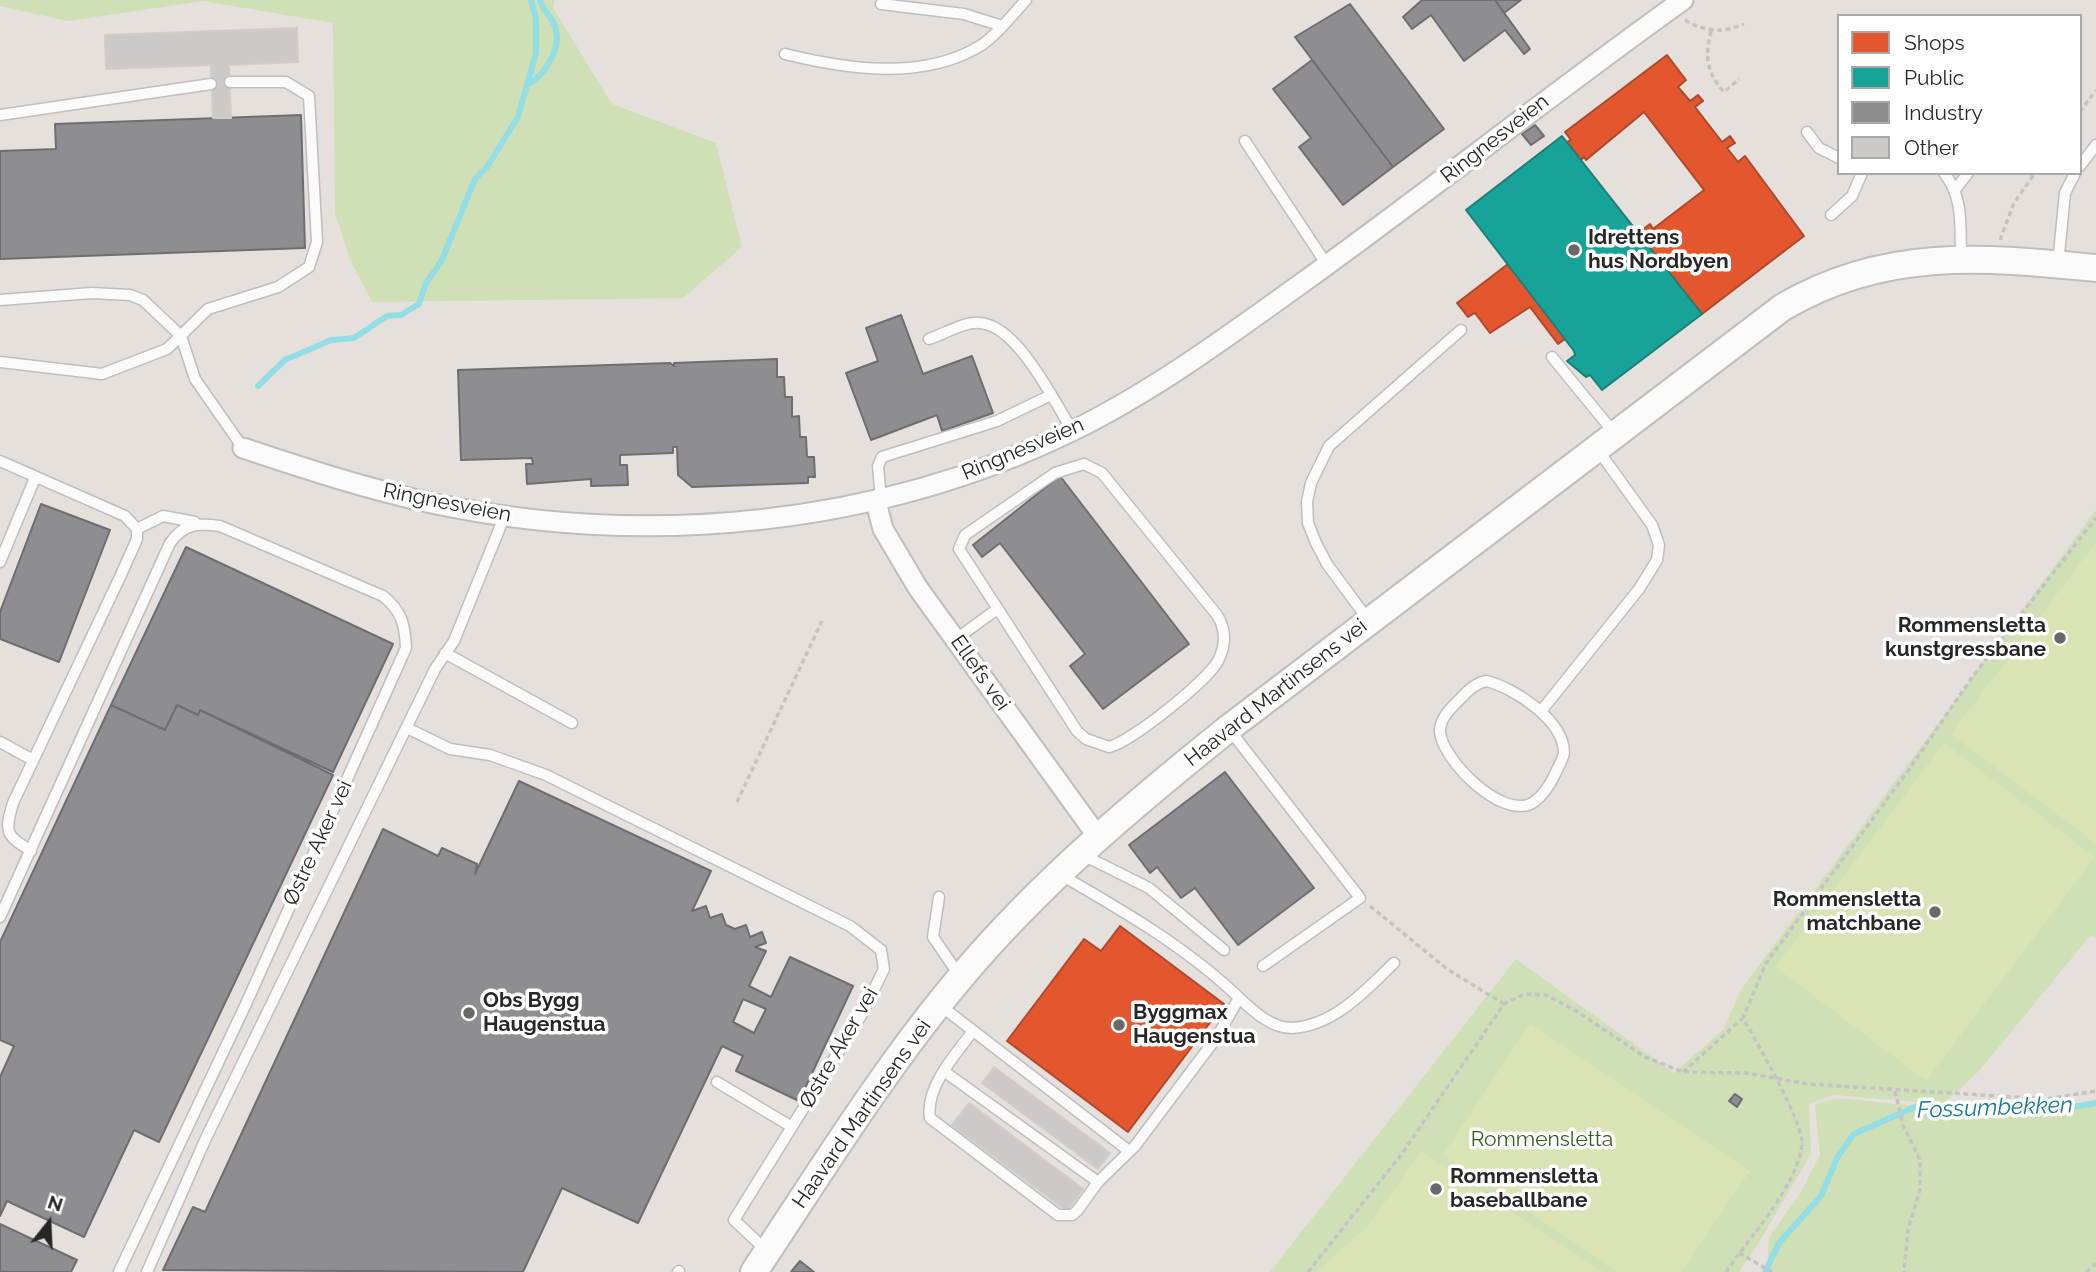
<!DOCTYPE html>
<meta charset="utf-8">
<style>
body{margin:0}
#map{position:relative;width:2096px;height:1272px;overflow:hidden;background:#e6e0dc;font-family:Raleway,sans-serif}
canvas{display:block}
.legend{position:absolute;left:1837px;top:14px;width:245px;height:161px;box-sizing:border-box;background:#fff;border:2px solid #a9a9a9;margin:0;padding:9px 12px;list-style:none;font-size:21px;color:#272727}
.legend li{display:flex;align-items:center;gap:14px;height:35px}
.legend b{width:35px;border:2px solid #a9a9a9}
.north{position:absolute;left:14px;top:1188px;width:70px;height:70px;-webkit-text-stroke:5px #fff;paint-order:stroke;rotate:18deg;font-size:19px;font-weight:700;line-height:28px;text-align:center;color:#272727}
.north::after{content:'';display:block;margin:auto;width:24px;height:32px;background:#272727;clip-path:polygon(50% 0,100% 100%,50% 72%,0 100%)}
</style>
<div id="map">
<canvas width="2096" height="1272"></canvas>
<ul class="legend">
<li><b style="height:19px;background:#e4572e"></b>Shops</li>
<li><b style="height:19px;background:#17a398"></b>Public</li>
<li><b style="height:19px;background:#8d8d92"></b>Industry</li>
<li><b style="height:19px;background:#ccc9c6"></b>Other</li>
</ul>
<div class="north">N</div>
</div>
<script>
const c = document.querySelector('canvas').getContext('2d');
c.lineJoin = 'round';
function fillPath(path, color) { c.fillStyle = color; c.fill(path, 'evenodd'); }
function strokePath(path, color, width, dash) { c.strokeStyle = color; c.lineWidth = width; c.lineCap = dash ? 'butt' : 'round'; c.setLineDash(dash || []); c.stroke(path); }
function label(font, color, halo, rows, align = 'center') {
  c.font = font + ' Raleway,sans-serif'; c.lineWidth = 7; c.setLineDash([]); c.textBaseline = 'middle'; c.strokeStyle = halo; c.fillStyle = color; for (const [text, x, y, turn = 0] of rows) {
    c.save(); c.translate(x, y); c.rotate((+turn || 0) * Math.PI / 180); c.textAlign = isNaN(turn) ? turn : align; if (halo) c.strokeText(text, 0, 0); c.fillText(text, 0, 0); c.restore();
  }
}
fillPath(new Path2D(`
 M 0,0 L 555,0 L 553,8 L 612,104 L 716,143 L 742,247 L 683,298 L 372,302 L 350,260 L 335,213 L 333,23 L 203,1 L 68,21 L 0,6 Z
 M 2096,510 L 2096,937 L 2090,936 L 1979,1071 L 1943,1104 L 1834,1095 L 1809,1104 L 1811,1154 L 1755,1249 L 1739,1272 L 1270,1272 L 1516,959 L 1674,1073 L 1724,1029 L 1740,991 Z
 M 1836,1098 C 1922,1105 2010,1123 2096,1103 L 2096,1272 L 1767,1272 L 1769,1237 L 1800,1194 L 1820,1155 L 1815,1105 Z`), '#cfdfb6');
fillPath(new Path2D(`
 M 2096,542 L 2096,844 L 1951,734 Z
 M 1944,743 L 2095,857 L 1926,1081 L 1775,967 Z
 M 1530,1024 L 1750,1171 L 1682,1272 L 1619,1272 L 1443,1155 Z
 M 1421,1151 L 1604,1272 L 1315,1272 L 1368,1226 Z`), '#dae3b4');
const shops = new Path2D(`
 M 1667,55 L 1686,80 L 1678,87 L 1690,101 L 1698,95 L 1703,101 L 1695,107 L 1722,142 L 1730,136 L 1735,143 L 1727,148 L 1738,162 L 1745,156 L 1804,236 L 1702,314 L 1640,236 L 1643,234 L 1641,231 L 1650,224 L 1653,229 L 1704,190 L 1644,112 L 1586,160 L 1584,157 L 1581,160 L 1567,142 L 1571,140 L 1565,132 Z
 M 1508,264 L 1565,339 L 1558,344 L 1530,307 L 1490,333 L 1475,313 L 1468,317 L 1457,303 Z
 M 1120,926 L 1224,1004 L 1128,1132 L 1007,1041 L 1084,939 L 1101,951 Z`);
fillPath(shops, '#e4572e');
strokePath(shops, '#ab492c', 2);
const public = new Path2D(`
 M 1562,136 L 1702,314 L 1602,390 L 1590,375 L 1586,377 L 1567,361 L 1575,355 L 1574,351 L 1466,210 Z`);
fillPath(public, '#17a398');
strokePath(public, '#1c7e76', 2);
const industry = new Path2D(`
 M 1495,0 L 1530,49 L 1524,54 L 1505,30 L 1464,61 L 1431,15 L 1412,29 L 1403,17 L 1422,0 Z
 M 1495,0 L 1521,0 L 1504,13 Z
 M 1350,4 L 1444,129 L 1393,167 L 1295,37 Z
 M 1312,60 L 1393,167 L 1343,205 L 1299,147 L 1311,138 L 1273,89 Z
 M 301,115 L 305,248 L 0,259 L 0,151 L 56,149 L 55,124 Z
 M 1535,125 L 1544,136 L 1531,145 L 1522,134 Z
 M 901,315 L 923,374 L 972,356 L 993,413 L 942,431 L 937,415 L 871,440 L 846,373 L 878,361 L 866,328 Z
 M 777,359 L 777,377 L 784,377 L 785,397 L 792,397 L 792,417 L 799,416 L 800,437 L 806,437 L 807,457 L 814,457 L 815,477 L 808,477 L 808,483 L 692,487 L 678,475 L 677,447 L 673,447 L 673,453 L 620,455 L 620,465 L 627,465 L 628,485 L 591,486 L 591,479 L 527,484 L 526,464 L 533,464 L 532,458 L 461,460 L 458,370 L 670,363 L 674,366 L 674,363 Z
 M 1060,476 L 1189,644 L 1103,709 L 1070,666 L 1085,654 L 1000,543 L 982,557 L 973,545 Z
 M 41,504 L 110,530 L 59,662 L 0,639 L 0,612 Z
 M 186,547 L 393,644 L 333,772 L 200,710 L 198,715 L 177,705 L 165,730 L 111,705 Z
 M 111,705 L 165,730 L 177,705 L 198,715 L 200,710 L 333,775 L 159,1142 L 134,1130 L 84,1237 L 7,1201 L 0,1216 L 0,1077 L 14,1046 L 0,1040 L 0,942 Z
 M 1225,772 L 1314,888 L 1238,945 L 1195,888 L 1181,898 L 1157,867 L 1150,873 L 1129,845 Z
 M 519,781 L 711,871 L 692,911 L 706,906 L 710,918 L 722,914 L 726,925 L 735,929 L 746,925 L 750,937 L 762,932 L 766,943 L 755,947 L 766,951 L 749,986 L 771,997 L 790,957 L 853,986 L 799,1101 L 736,1071 L 743,1056 L 722,1046 L 638,1223 L 562,1188 L 523,1272 L 163,1270 L 193,1207 L 205,1212 L 383,829 L 438,856 L 442,848 L 477,864 L 475,874 ZM 743,999 L 766,1009 L 754,1033 L 733,1022 Z
 M 1735,1094 L 1742,1099 L 1737,1107 L 1729,1101 Z
 M 0,1224 L 77,1260 L 71,1272 L 0,1272 Z
 M 800,1261 L 814,1272 L 791,1272 Z`);
fillPath(industry, '#8d8d92');
strokePath(industry, '#6e6e72', 2);
strokePath(new Path2D(`
 M 527,85 C 545,76 564,45 554,24 C 550,15 542,9 540,0
 M 258,386 L 285,360 L 331,340 L 354,338 L 387,316 L 401,315 L 419,304 L 426,283 L 441,262 L 475,179 L 487,167 L 518,117 L 536,53 L 536,19 L 531,0
 M 1765,1272 L 1779,1243 L 1821,1196 L 1838,1156 L 1854,1134 L 1915,1107 L 2006,1106 L 2051,1111 L 2096,1103`), '#93dee4', 6);
const building = new Path2D(`
 M 297,28 L 298,62 L 229,65 L 231,118 L 213,118 L 211,65 L 106,69 L 105,35 Z
 M 994,1067 L 1110,1153 L 1098,1169 L 982,1083 Z
 M 969,1103 L 1083,1189 L 1067,1211 L 952,1125 Z`);
fillPath(building, '#ccc9c6');
strokePath(building, '#d0ccc9', 2);
const lane = new Path2D(`
 M 881,4 L 964,14 L 1002,26
 M 785,54 C 846,69 922,81 980,46 C 997,35 1012,15 1026,0
 M 0,115 L 211,84
 M 1807,132 L 1819,148 L 1839,158
 M 1245,141 L 1327,265
 M 2080,166 L 2096,145
 M 1944,173 C 1964,197 1960,229 1961,258
 M 1955,190 L 1968,173
 M 1831,215 L 1852,196 L 1862,173
 M 2058,264 L 2065,193 L 2075,173
 M 0,300 L 92,293 L 130,295 L 143,300 L 181,336 L 195,379 L 243,448
 M 929,339 C 944,334 965,321 980,323 C 1017,325 1054,401 1072,430
 M 1552,357 L 1615,434
 M 0,362 L 102,374 L 167,349 L 208,309 L 278,287 L 309,267 L 317,242 L 309,96 L 286,82 L 230,82
 M 0,461 L 125,516 L 137,529 L 137,539 L 120,577 L 13,803 C 4,833 6,835 31,851
 M 1084,464 L 1102,473 L 1217,615 C 1226,629 1226,645 1218,661 C 1207,681 1131,742 1109,747 L 1086,739 L 1077,731 L 959,549 L 965,535 L 1055,473 Z
 M 881,500 L 878,466 L 882,457 L 997,421 L 1051,395
 M 137,529 L 163,516 L 195,522
 M 0,562 L 35,478
 M 1369,621 L 1327,564 L 1316,543 L 1308,523 L 1307,502 L 1311,483 L 1329,446 L 1461,330
 M 956,639 L 996,610
 M 445,653 L 572,723
 M 1486,681 C 1513,687 1564,720 1564,753 C 1563,759 1559,766 1556,772 C 1551,783 1544,795 1534,802 C 1503,823 1438,756 1440,729 C 1441,717 1452,707 1460,699 C 1467,691 1475,683 1486,681 Z
 M 1542,710 L 1639,589 L 1657,560 L 1659,545 L 1652,525 L 1598,450
 M 407,728 L 450,749 L 490,755 L 546,775 L 850,926 L 881,950 L 884,969 L 862,1014 L 734,1220 L 767,1251
 M 1229,729 L 1360,898 L 1263,966
 M 0,742 L 33,760
 M 1083,855 L 1149,888 L 1224,950
 M 1061,875 C 1120,909 1184,946 1234,993 C 1249,1007 1269,1028 1292,1028 C 1334,1026 1366,990 1394,963
 M 939,897 L 933,937 L 959,975
 M 0,917 L 170,543 C 184,523 198,523 220,526 L 383,596 C 402,611 405,625 406,648 L 245,1006 L 119,1272
 M 941,1006 L 1129,1151
 M 973,1031 C 956,1054 925,1087 930,1118 L 1058,1215 L 1072,1215 L 1077,1211 L 1098,1182 L 1135,1146 L 1217,1037 L 1239,998
 M 945,1072 L 1098,1182
 M 717,1082 L 792,1127
 M 147,1272 L 206,1138 L 435,669 L 454,641 L 505,515
 M 678,1272 L 679,1271`);
const street = new Path2D(`
 M 243,448 C 306,469 370,490 436,504 C 647,548 877,526 1072,431 C 1154,391 1228,336 1302,283 C 1430,191 1554,92 1683,0
 M 876,502 L 883,529 L 918,588 L 1098,837`);
const secondary = new Path2D(`
 M 754,1272 C 820,1173 884,1068 961,977 C 1040,883 1133,805 1229,728 L 1783,307 C 1885,247 1984,257 2096,268`);
strokePath(lane, '#bfbdbe', 13);
strokePath(street, '#bfbdbe', 23);
strokePath(secondary, '#bfbdbe', 30);
strokePath(new Path2D(`
 M 1685,20 C 1705,32 1723,33 1744,24
 M 1711,31 C 1705,56 1706,72 1724,92 L 1739,79
 M 2080,112 L 2096,90
 M 2000,240 L 2014,203 L 2035,173
 M 737,802 L 822,621
 M 1370,906 L 1447,969 L 1504,1004
 M 1683,1072 L 1743,1018
 M 1895,1091 L 1903,1125 L 1920,1160 L 1920,1189 L 1908,1230 L 1904,1272
 M 1739,1253 L 1772,1272
 M 1308,1272 L 1401,1155 L 1504,1004 L 1525,994 L 1546,995 L 1576,1011 L 1645,1057 L 1683,1072 L 1746,1073 L 1807,1084 L 2046,1099 L 2096,1091
 M 1726,1272 C 1749,1238 1798,1185 1802,1144 C 1804,1124 1755,1039 1743,1018 L 1766,963 L 1908,771 L 1973,676 L 2096,518
 M 2086,1272 L 2096,1264`), '#c4c3c3', 3.5, [5, 3.5]);
strokePath(lane, '#fbfafa', 10);
strokePath(street, '#fbfafa', 19);
strokePath(secondary, '#fbfafa', 26);
for (const [x, y, r, color] of [
 [1574,250,7,"#6a6866"],
 [2060,638,7,"#6a6866"],
 [1935,912,7,"#6a6866"],
 [469,1013,7,"#6a6866"],
 [1119,1025,7,"#6a6866"],
 [1436,1189,7,"#6a6866"]
]) { const dot = new Path2D(); dot.arc(x, y, r, 0, 2 * Math.PI); c.fillStyle = color; c.fill(dot); strokePath(dot, '#fff', 2.5); }
label('21px', '#272727', '#fff', [
 ["Ringnesveien",1495,139,-38],
 ["Ringnesveien",1023,449,-23],
 ["Ringnesveien",447,503,11],
 ["Ellefs vei",980,673,55],
 ["Haavard Martinsens vei",1276,693,-38],
 ["Østre Aker vei",318,843,-65],
 ["Østre Aker vei",839,1048,-60],
 ["Haavard Martinsens vei",862,1114,-55]
]);
label('bold 21px', '#272727', '#fff', [
 ["Idrettens",1588,238],
 ["hus Nordbyen",1588,262],
 ["Rommensletta",2046,626,"right"],
 ["kunstgressbane",2046,650,"right"],
 ["Rommensletta",1921,900,"right"],
 ["matchbane",1921,924,"right"],
 ["Obs Bygg",483,1001],
 ["Haugenstua",483,1025],
 ["Byggmax",1133,1013],
 ["Haugenstua",1133,1037],
 ["Rommensletta",1450,1177],
 ["baseballbane",1450,1201]
], 'left');
label('21px', '#365f1c', '#fff', [
 ["Rommensletta",1542,1140]
]);
label('italic 23px', '#147a8f', '#fff', [
 ["Fossumbekken",1995,1108,-2]
]);
</script>
